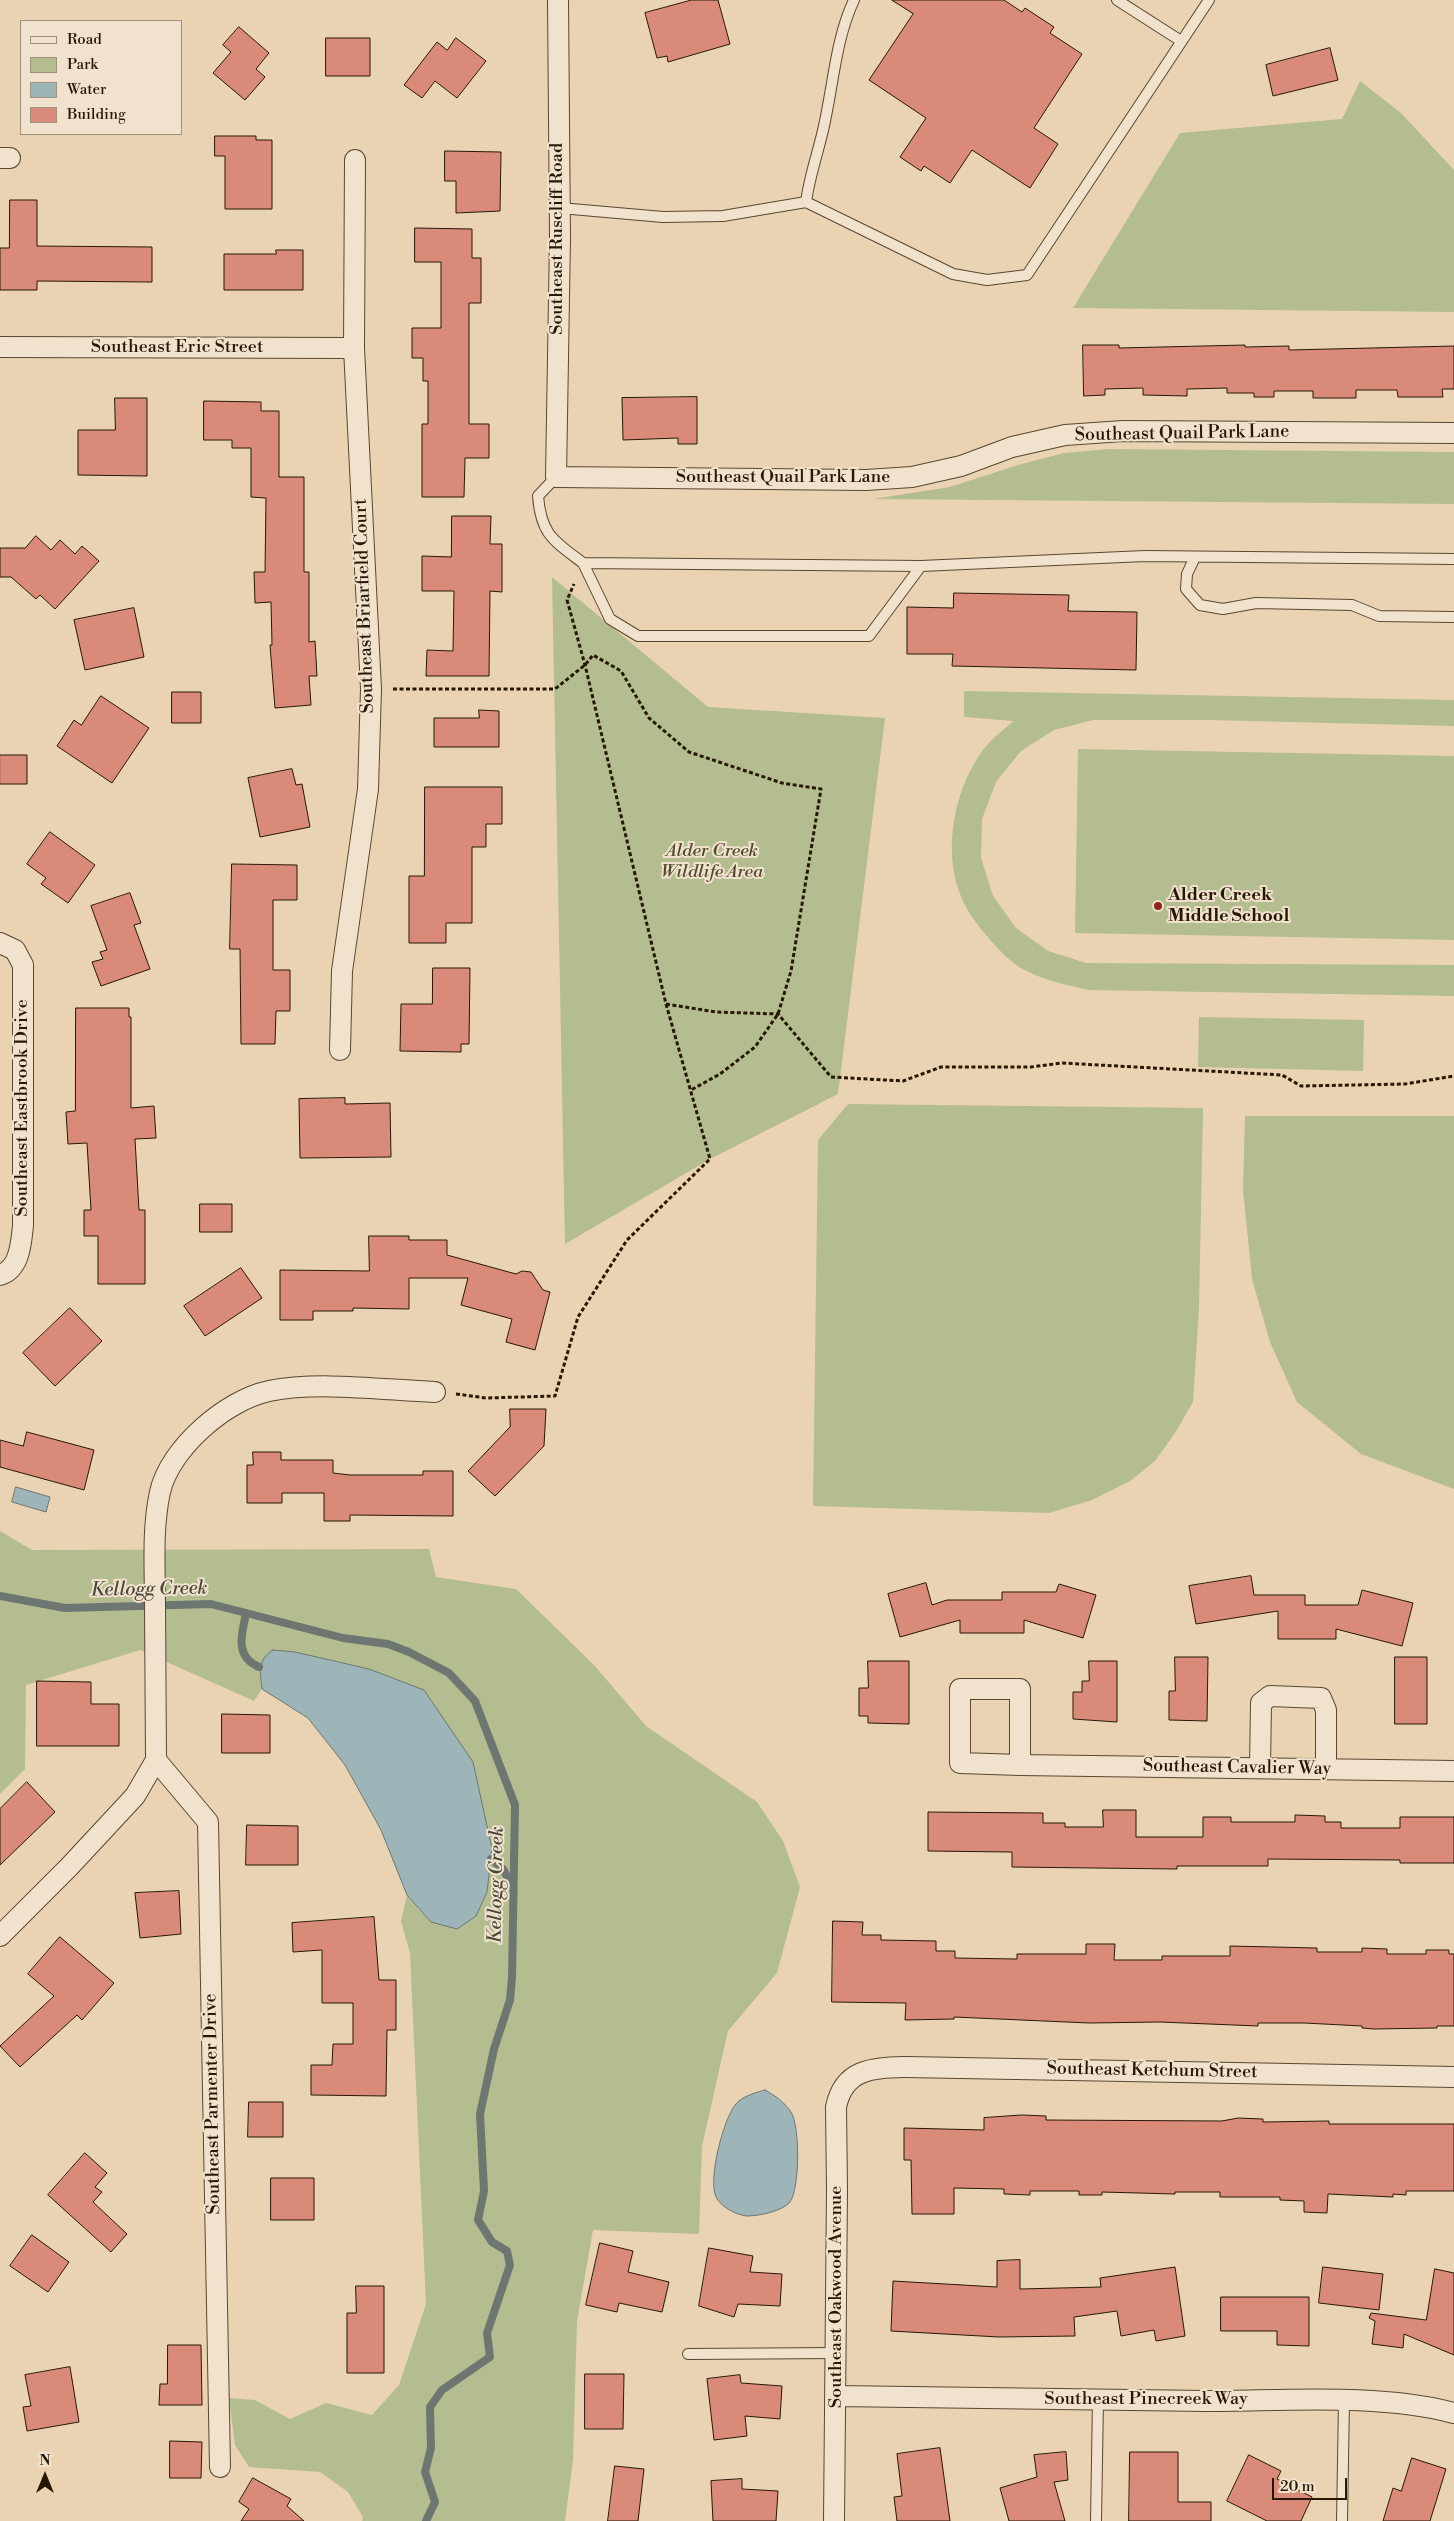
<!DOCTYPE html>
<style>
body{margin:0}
#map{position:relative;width:1454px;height:2521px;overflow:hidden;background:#ead3b2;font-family:"Libre Bodoni",serif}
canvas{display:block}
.legend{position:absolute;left:20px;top:20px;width:162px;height:115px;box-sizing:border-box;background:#f1e2cd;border:1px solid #a0917d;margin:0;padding:6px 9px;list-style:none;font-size:15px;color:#271806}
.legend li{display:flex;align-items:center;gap:10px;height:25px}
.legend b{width:25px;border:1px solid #a0917d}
.north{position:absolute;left:20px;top:2451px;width:50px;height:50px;-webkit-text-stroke:4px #f1e2cd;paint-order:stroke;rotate:0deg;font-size:14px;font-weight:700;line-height:20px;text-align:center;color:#271806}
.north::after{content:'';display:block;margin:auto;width:18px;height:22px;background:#271806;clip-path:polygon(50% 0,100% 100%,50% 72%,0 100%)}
.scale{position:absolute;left:1272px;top:2478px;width:75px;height:22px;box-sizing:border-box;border:2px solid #271806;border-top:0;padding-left:6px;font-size:15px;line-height:18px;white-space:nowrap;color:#271806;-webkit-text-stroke:4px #f1e2cd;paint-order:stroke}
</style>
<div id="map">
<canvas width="1454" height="2521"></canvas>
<ul class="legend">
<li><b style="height:6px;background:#f1e2cd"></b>Road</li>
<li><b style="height:14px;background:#b3bd8f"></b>Park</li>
<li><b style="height:14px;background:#9db5b8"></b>Water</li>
<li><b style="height:14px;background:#d98a78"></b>Building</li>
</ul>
<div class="north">N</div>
<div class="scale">20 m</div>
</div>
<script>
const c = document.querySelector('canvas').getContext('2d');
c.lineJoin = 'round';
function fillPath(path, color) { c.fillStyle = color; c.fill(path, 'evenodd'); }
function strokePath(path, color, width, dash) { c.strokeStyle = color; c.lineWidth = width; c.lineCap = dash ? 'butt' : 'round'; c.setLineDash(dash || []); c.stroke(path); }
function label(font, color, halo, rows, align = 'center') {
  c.font = font + ' "Libre Bodoni",serif'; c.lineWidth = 4; c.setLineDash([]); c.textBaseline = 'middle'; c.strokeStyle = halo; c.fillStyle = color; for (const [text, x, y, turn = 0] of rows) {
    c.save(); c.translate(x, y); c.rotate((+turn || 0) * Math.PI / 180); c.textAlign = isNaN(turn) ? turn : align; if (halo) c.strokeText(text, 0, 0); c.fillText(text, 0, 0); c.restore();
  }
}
fillPath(new Path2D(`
 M 1360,81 L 1401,113 L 1454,170 L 1454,312 L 1073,308 L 1180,133 L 1342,119 Z
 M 1109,449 L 1454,452 L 1454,504 L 873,499 L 950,487 L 1018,465 L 1064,453 Z
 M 552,577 L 708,707 L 885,718 L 838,1094 L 710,1159 L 565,1244 Z
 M 964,691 L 1454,700 L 1454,726 L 1207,720 L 1093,720 L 1054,730 L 1021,751 L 996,782 L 982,819 L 981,858 L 993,896 L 1016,928 L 1048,951 L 1086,963 L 1454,965 L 1454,996 L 1089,990 C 1067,985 1046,981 1027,971 C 1014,966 1001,952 992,942 C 979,927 965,910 959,891 C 943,846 955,788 983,750 C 991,739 1004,730 1013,721 L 964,717 Z
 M 1078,749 L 1454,756 L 1454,940 L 1075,933 Z
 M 1199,1017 L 1364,1020 L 1363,1071 L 1198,1067 Z
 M 848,1104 L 1203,1108 L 1199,1307 L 1193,1402 L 1175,1433 L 1155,1461 L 1130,1481 L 1092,1500 L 1049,1513 L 813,1506 L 818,1140 Z
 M 1245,1116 L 1454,1116 L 1454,1489 L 1361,1454 L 1297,1402 L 1270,1342 L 1252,1279 L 1243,1190 Z
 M 0,1531 L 32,1550 L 429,1549 L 436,1577 L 516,1589 L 594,1665 L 646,1726 L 757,1802 L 783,1841 L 800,1887 L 777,1973 L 728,2031 L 702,2146 L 699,2234 L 593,2230 L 577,2321 L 573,2460 L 565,2521 L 362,2521 L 363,2517 L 348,2492 L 320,2472 L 249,2467 L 235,2445 L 229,2398 L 255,2400 L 290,2419 L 326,2403 L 372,2415 L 399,2385 L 426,2304 L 410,1953 L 401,1921 L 407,1895 L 431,1922 L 487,1892 L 492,1849 L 259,1667 L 262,1689 L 254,1701 L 140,1650 L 26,1685 L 25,1769 L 0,1794 Z`), '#b3bd8f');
const water = new Path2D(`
 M 16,1487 L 50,1497 L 46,1512 L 12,1502 Z
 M 273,1650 L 295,1652 L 369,1669 L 424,1690 L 473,1762 L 492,1849 L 487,1892 L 476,1916 L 457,1929 L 431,1922 L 407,1895 L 381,1830 L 345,1765 L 308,1718 L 262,1689 C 260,1672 257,1660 273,1650 Z
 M 765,2090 C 776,2096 784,2102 791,2112 C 800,2126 800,2188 790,2202 C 783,2211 759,2216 747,2216 C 736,2215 721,2207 716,2197 C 708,2178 723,2121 735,2105 C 742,2096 755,2093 765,2090 Z`);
fillPath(water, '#9db5b8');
strokePath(water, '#6e7671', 1);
strokePath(new Path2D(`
 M 0,1596 L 65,1608 L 211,1604 L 343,1638 L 388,1644 L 409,1652 L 449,1673 L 475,1701 L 515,1805 L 512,1977 L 510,2000 L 494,2049 L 480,2114 L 484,2191 L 478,2220 L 492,2242 L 507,2251 L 510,2265 L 487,2333 L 490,2357 L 442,2390 L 430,2407 L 431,2448 L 425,2472 L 435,2502 L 426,2521
 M 246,1614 C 241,1635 235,1657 259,1667
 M 491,1859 L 503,1869 L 511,1884`), '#6e7671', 8);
const building = new Path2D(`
 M 692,0 L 718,0 L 730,44 L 668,62 L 667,56 L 657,58 L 645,13 Z
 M 892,0 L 1004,0 L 1022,12 L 1025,8 L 1054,27 L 1050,33 L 1082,54 L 1034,128 L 1058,144 L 1030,188 L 972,150 L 950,183 L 924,166 L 921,171 L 900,157 L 926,118 L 869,80 L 913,14 Z
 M 239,27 L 269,53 L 256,69 L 265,77 L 245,100 L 213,73 L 231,52 L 223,45 Z
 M 326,38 L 370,38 L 370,76 L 326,76 Z
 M 456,38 L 486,61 L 457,98 L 435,81 L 422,98 L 404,85 L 437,42 L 447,50 Z
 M 1330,48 L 1338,80 L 1273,96 L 1266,65 Z
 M 215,136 L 256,136 L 256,140 L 272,140 L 272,209 L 225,209 L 225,156 L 215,156 Z
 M 445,151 L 501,152 L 500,211 L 456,213 L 456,181 L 445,181 Z
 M 10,200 L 37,200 L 37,246 L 152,247 L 152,282 L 37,281 L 37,290 L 0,290 L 0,248 L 9,248 Z
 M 415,228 L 472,229 L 472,258 L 481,258 L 481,303 L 469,303 L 469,424 L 489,424 L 489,458 L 465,458 L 464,497 L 422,497 L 422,424 L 428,424 L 428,381 L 423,381 L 423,358 L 412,358 L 412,328 L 441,328 L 441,262 L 415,262 Z
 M 276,250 L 303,250 L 303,290 L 224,290 L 224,254 L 276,254 Z
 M 1083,345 L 1119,345 L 1119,348 L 1245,345 L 1245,347 L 1289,346 L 1289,350 L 1454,346 L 1454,389 L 1442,389 L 1443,397 L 1398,397 L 1397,390 L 1356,390 L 1356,398 L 1313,398 L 1313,391 L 1274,391 L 1274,397 L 1254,397 L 1254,393 L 1227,393 L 1227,388 L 1187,389 L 1187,396 L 1143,395 L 1143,388 L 1105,389 L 1105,395 L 1084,396 Z
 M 697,397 L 697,444 L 678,444 L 678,438 L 623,440 L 622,398 Z
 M 115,398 L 147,398 L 147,476 L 78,475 L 78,430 L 115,430 Z
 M 204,401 L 261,402 L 261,411 L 279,411 L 279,477 L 304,477 L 304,572 L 309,572 L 309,642 L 315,641 L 317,676 L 309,676 L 311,705 L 275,708 L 270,645 L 272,645 L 271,602 L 255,603 L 254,572 L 265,572 L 266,498 L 251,497 L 251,448 L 232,448 L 232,440 L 204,440 Z
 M 452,516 L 491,516 L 490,544 L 502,544 L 502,592 L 490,591 L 489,676 L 426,676 L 427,650 L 453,651 L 454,591 L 422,591 L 422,556 L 451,557 Z
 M 36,536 L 51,550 L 60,540 L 75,554 L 82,546 L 99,561 L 55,609 L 40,595 L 36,599 L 11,577 L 0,577 L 0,548 L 25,548 Z
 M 954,593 L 1069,595 L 1068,611 L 1137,612 L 1136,670 L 952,666 L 953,654 L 907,654 L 907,607 L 953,608 Z
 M 134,608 L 144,657 L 85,670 L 74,620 Z
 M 172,692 L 201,692 L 201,723 L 172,723 Z
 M 101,696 L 149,728 L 112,783 L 57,746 L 74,720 L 81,725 Z
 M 479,710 L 499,711 L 499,747 L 434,747 L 434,718 L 479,718 Z
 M 0,755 L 27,755 L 27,784 L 0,784 Z
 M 292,769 L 296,785 L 302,784 L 310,827 L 260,837 L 248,778 Z
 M 425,787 L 502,787 L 502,824 L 486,824 L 486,847 L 472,847 L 472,923 L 446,923 L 446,943 L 409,943 L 409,876 L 424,876 Z
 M 50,832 L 95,865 L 68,903 L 41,884 L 46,878 L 27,864 Z
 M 232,864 L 297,865 L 297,900 L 273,900 L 273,970 L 290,970 L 290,1011 L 276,1011 L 275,1044 L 241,1044 L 240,949 L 230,949 Z
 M 130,893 L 141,923 L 134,925 L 150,969 L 101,986 L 92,962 L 103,959 L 100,952 L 107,950 L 91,906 Z
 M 433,968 L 470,968 L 469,1044 L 461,1044 L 461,1052 L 400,1051 L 401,1004 L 432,1004 Z
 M 76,1008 L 129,1008 L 129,1017 L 131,1017 L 131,1108 L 154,1106 L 156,1138 L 135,1139 L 139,1210 L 145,1210 L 145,1284 L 98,1284 L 98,1236 L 84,1236 L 84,1210 L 91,1210 L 87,1143 L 68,1144 L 66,1112 L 75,1111 Z
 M 345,1098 L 345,1104 L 390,1103 L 391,1157 L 300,1158 L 299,1099 Z
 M 200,1204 L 232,1204 L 232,1232 L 200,1232 Z
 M 369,1236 L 409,1236 L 409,1240 L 447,1240 L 447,1255 L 516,1274 L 522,1271 L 531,1272 L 543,1290 L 550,1292 L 535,1350 L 506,1342 L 512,1319 L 461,1305 L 468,1278 L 409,1278 L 409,1309 L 353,1308 L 353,1311 L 313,1311 L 313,1320 L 280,1320 L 280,1270 L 369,1271 Z
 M 241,1268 L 262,1298 L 205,1336 L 184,1306 Z
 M 70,1308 L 102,1341 L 55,1386 L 23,1353 Z
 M 510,1409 L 546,1409 L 544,1446 L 495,1496 L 468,1471 L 510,1427 Z
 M 27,1432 L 94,1450 L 84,1490 L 0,1467 L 0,1440 L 23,1446 Z
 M 253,1452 L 281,1452 L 281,1460 L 333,1460 L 333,1473 L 350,1475 L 423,1475 L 423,1471 L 453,1471 L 453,1516 L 350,1515 L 350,1521 L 324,1521 L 324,1493 L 282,1493 L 282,1503 L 247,1503 L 247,1465 L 253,1465 Z
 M 1251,1576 L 1254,1595 L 1305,1595 L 1305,1605 L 1358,1605 L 1362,1590 L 1413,1603 L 1402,1646 L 1336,1629 L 1336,1639 L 1278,1639 L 1278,1611 L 1196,1624 L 1189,1586 Z
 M 926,1583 L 932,1605 L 947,1600 L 1002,1600 L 1002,1592 L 1056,1592 L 1059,1584 L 1096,1595 L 1083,1638 L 1024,1620 L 1024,1633 L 960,1633 L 960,1620 L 900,1637 L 888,1594 Z
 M 1175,1657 L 1208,1657 L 1207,1721 L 1169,1720 L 1169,1691 L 1175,1691 Z
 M 1395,1657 L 1427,1657 L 1427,1724 L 1395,1724 Z
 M 868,1661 L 909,1661 L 909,1724 L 868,1723 L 868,1716 L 859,1716 L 859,1688 L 868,1688 Z
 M 1089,1661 L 1117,1661 L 1117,1722 L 1073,1719 L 1073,1692 L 1082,1692 L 1082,1681 L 1089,1681 Z
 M 37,1681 L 91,1682 L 91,1704 L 119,1704 L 119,1746 L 37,1746 Z
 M 222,1714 L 270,1715 L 270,1753 L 222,1753 Z
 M 27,1782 L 55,1812 L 0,1865 L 0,1809 Z
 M 1103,1810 L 1136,1810 L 1136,1837 L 1203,1837 L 1203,1817 L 1231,1817 L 1231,1822 L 1295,1822 L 1295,1815 L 1325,1816 L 1325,1822 L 1341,1822 L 1341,1828 L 1400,1828 L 1400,1817 L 1454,1817 L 1454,1863 L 1400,1863 L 1400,1860 L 1268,1859 L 1268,1866 L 1177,1866 L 1177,1869 L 1012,1867 L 1012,1852 L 928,1851 L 928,1812 L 1043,1813 L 1043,1823 L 1065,1823 L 1065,1827 L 1103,1827 Z
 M 247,1825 L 298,1826 L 298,1865 L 246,1865 Z
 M 179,1891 L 181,1934 L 140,1938 L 135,1893 Z
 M 374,1917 L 379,1980 L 396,1980 L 396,2030 L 387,2030 L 386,2096 L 311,2095 L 311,2065 L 332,2065 L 333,2044 L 353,2044 L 353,2003 L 322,2003 L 322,1950 L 293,1952 L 292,1923 Z
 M 833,1921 L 863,1922 L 862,1935 L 881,1935 L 881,1940 L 936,1941 L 936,1951 L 955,1951 L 955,1958 L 1017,1959 L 1017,1954 L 1086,1954 L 1086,1944 L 1115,1944 L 1114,1960 L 1162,1960 L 1162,1956 L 1230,1956 L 1230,1946 L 1317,1948 L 1317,1952 L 1362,1952 L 1362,1948 L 1387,1949 L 1387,1954 L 1426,1954 L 1426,1950 L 1449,1950 L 1449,1954 L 1454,1954 L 1454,2026 L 1437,2026 L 1437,2028 L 1374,2029 L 1362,2028 L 1362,2026 L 1304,2023 L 1258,2023 L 1258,2026 L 1160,2022 L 1089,2023 L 954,2017 L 954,2019 L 905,2020 L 906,2003 L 832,2002 Z
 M 60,1937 L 114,1983 L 82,2020 L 77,2015 L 20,2067 L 0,2046 L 54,1996 L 28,1974 Z
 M 249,2102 L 283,2102 L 283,2137 L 248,2137 Z
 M 1022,2115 L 1046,2116 L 1046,2120 L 1222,2121 L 1238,2118 L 1263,2119 L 1263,2122 L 1329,2121 L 1329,2124 L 1454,2124 L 1454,2191 L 1406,2191 L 1406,2195 L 1393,2194 L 1393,2197 L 1328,2194 L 1327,2213 L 1304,2212 L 1304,2201 L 1280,2200 L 1280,2197 L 1220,2197 L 1220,2192 L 1175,2192 L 1175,2194 L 1102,2192 L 1102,2195 L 1079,2195 L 1079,2191 L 1030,2191 L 1030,2195 L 1004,2194 L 1004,2189 L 954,2188 L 954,2214 L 912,2214 L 911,2160 L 904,2160 L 904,2128 L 984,2130 L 984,2118 Z
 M 85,2153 L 107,2173 L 95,2187 L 102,2192 L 93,2202 L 127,2234 L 111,2252 L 48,2195 Z
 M 271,2178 L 314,2178 L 314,2220 L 271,2220 Z
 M 32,2235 L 69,2262 L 48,2292 L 10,2266 Z
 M 600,2243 L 633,2251 L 628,2272 L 669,2282 L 662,2312 L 619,2303 L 617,2312 L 586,2305 Z
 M 709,2248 L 753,2256 L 750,2272 L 782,2274 L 780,2306 L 738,2304 L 734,2317 L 699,2306 Z
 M 1020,2260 L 1020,2289 L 1101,2287 L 1100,2278 L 1175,2267 L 1185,2336 L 1156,2341 L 1154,2330 L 1121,2336 L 1117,2311 L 1074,2317 L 1075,2336 L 999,2337 L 891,2331 L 893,2281 L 997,2287 L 997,2261 Z
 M 1323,2267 L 1383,2274 L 1379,2310 L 1319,2303 Z
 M 1435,2269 L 1454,2273 L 1454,2355 L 1404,2334 L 1403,2348 L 1372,2344 L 1375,2321 L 1369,2318 L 1371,2313 L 1426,2320 Z
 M 356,2286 L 384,2286 L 384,2373 L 347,2373 L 347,2313 L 356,2313 Z
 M 1221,2297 L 1309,2297 L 1309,2346 L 1277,2345 L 1277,2331 L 1221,2331 Z
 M 168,2345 L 201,2345 L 202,2405 L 159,2405 L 160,2384 L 167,2384 Z
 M 70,2367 L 79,2422 L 27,2431 L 23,2407 L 31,2406 L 25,2375 Z
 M 585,2374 L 624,2374 L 623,2429 L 585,2429 Z
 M 740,2375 L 741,2383 L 782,2386 L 780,2419 L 745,2416 L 747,2436 L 714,2440 L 707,2379 Z
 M 170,2441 L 202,2442 L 201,2478 L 170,2478 Z
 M 940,2448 L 950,2521 L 897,2521 L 894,2497 L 902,2496 L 897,2454 Z
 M 1066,2452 L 1068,2480 L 1054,2482 L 1065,2521 L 1009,2521 L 1000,2488 L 1037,2477 L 1034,2455 Z
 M 1130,2452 L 1178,2452 L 1178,2502 L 1211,2502 L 1211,2521 L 1129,2521 Z
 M 1249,2455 L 1281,2471 L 1277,2479 L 1312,2497 L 1301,2521 L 1267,2521 L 1227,2501 Z
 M 1412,2458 L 1446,2469 L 1430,2521 L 1383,2521 L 1393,2488 L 1401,2491 Z
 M 615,2466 L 644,2469 L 638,2521 L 608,2521 Z
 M 253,2478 L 291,2499 L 287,2506 L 304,2521 L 241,2521 L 249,2509 L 239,2502 Z
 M 742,2479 L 742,2489 L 778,2491 L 776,2521 L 713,2521 L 711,2481 Z`);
fillPath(building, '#d98a78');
strokePath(building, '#271806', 1);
const service = new Path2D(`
 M 854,0 C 837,36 834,77 826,116 C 821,145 810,172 806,202 L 953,274 L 987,280 L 1027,275 L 1209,0
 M 1117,0 L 1181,41
 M 560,208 L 663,217 L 723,216 L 806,202
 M 556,477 L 538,496 C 541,535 554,541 583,563 L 921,566 L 1145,556 L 1454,559
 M 1195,557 L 1187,574 L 1186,589 L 1200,605 L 1223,609 L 1256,603 L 1352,605 L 1379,616 L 1454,617
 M 583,563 L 610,619 L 638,636 L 869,636 L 921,566
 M 688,2354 L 837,2353
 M 1096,2521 L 1098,2400
 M 1342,2521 L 1344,2401`);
const minor = new Path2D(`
 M 558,0 L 560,238 L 556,477 L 866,480 L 912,477 L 961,466 L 1012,447 L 1065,435 L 1123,431 L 1454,433
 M 0,158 L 10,158
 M 0,347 L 354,348
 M 0,943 L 15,950 L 23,965 L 23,1226 C 21,1243 20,1269 0,1275
 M 340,1050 L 342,971 L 368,789 L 371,689 L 354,348 L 355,160
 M 156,1760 L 208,1822 L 220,2467
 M 156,1760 C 156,1709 155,1657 155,1605 C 155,1568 152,1529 160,1492 C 170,1448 226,1400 269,1391 C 319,1381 384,1390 435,1392
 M 1020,1765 L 1020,1689 L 960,1689 L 960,1763 L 1020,1765 L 1454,1771
 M 1260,1768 L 1261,1703 L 1270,1696 L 1321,1698 L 1326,1710 L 1326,1769
 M 0,1936 L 69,1867 L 135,1796 L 156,1760
 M 836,2396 C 960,2398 1083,2400 1206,2401 C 1284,2401 1379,2393 1454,2413
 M 834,2521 L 837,2189 L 836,2107 C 844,2068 873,2068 906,2067 L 1454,2077`);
strokePath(service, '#584731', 12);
strokePath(minor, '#584731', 22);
strokePath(new Path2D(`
 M 393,689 L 555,689 L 585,665 L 593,655 L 621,671 L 649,718 L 689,752 L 782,783 L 821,789 L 791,971 L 778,1014 L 755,1047 L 720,1074 L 691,1090
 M 666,1004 L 716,1012 L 778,1014 L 831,1077 L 903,1081 L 941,1067 L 1031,1067 L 1062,1063 L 1282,1075 L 1301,1086 L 1405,1084 L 1454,1076
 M 456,1394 L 486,1398 L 555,1396 L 578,1317 L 627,1240 L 710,1159 L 666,1004 L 585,665 L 567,600 L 574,584`), '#271806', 3, [4, 2.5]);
strokePath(service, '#f1e2cd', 10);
strokePath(minor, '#f1e2cd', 20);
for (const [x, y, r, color] of [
 [1158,906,5,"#8f2418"]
]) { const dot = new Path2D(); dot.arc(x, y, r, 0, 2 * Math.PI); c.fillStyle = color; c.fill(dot); strokePath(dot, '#f1e2cd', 2); }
label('18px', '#271806', '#f1e2cd', [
 ["Southeast Ruscliff Road",558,239,-90],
 ["Southeast Eric Street",177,348],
 ["Southeast Quail Park Lane",1182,434,-1],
 ["Southeast Quail Park Lane",783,478],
 ["Southeast Briarfield Court",365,606,-92],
 ["Southeast Eastbrook Drive",23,1108,-90],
 ["Southeast Cavalier Way",1237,1768,1],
 ["Southeast Ketchum Street",1152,2071,1],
 ["Southeast Parmenter Drive",213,2104,-91],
 ["Southeast Oakwood Avenue",837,2297,-90],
 ["Southeast Pinecreek Way",1146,2400]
]);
label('italic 18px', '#514a2f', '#f1e2cd', [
 ["Alder Creek",712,852],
 ["Wildlife Area",712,873]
]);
label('bold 18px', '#271806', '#f1e2cd', [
 ["Alder Creek",1168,896],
 ["Middle School",1168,917]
], 'left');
label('italic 19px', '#4a473b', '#f1e2cd', [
 ["Kellogg Creek",149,1590,-1],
 ["Kellogg Creek",497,1885,-89]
]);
</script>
